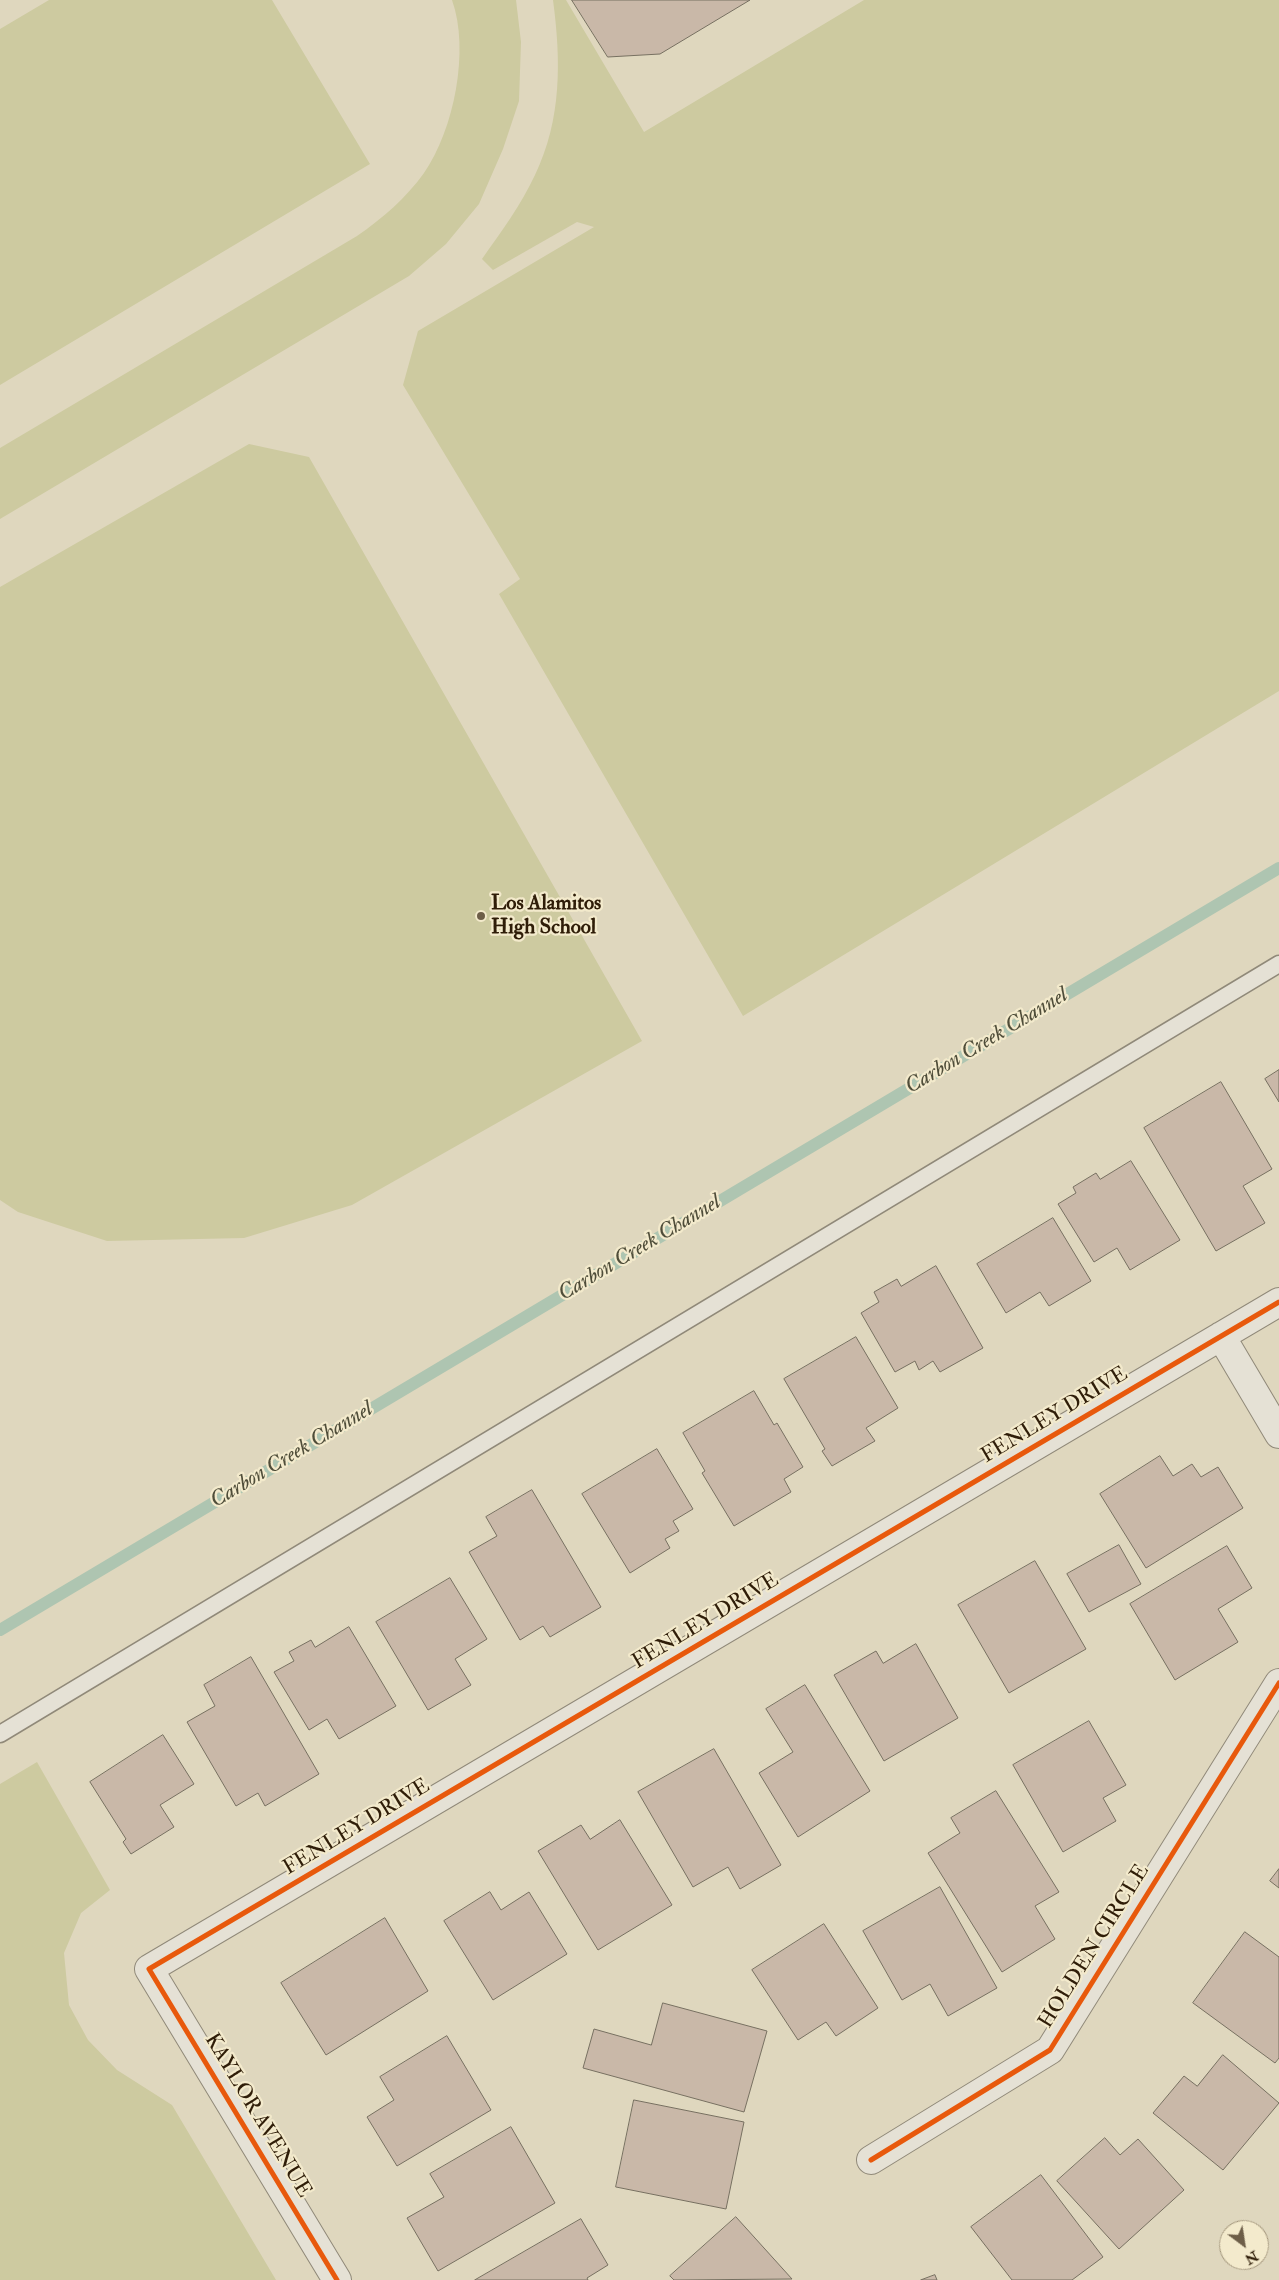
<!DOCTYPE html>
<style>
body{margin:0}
#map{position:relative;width:1279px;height:2280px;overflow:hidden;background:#dfd7be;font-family:"IM FELL Double Pica",serif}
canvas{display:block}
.north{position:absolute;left:1219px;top:2220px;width:50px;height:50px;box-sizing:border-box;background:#f3eacc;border:1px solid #a5987e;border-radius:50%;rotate:149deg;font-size:14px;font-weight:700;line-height:20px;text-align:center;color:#2f1d08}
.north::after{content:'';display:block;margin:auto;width:18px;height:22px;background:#6d5e48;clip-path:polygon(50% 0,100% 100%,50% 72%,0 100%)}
</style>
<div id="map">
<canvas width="1279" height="2280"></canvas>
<div class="north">N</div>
</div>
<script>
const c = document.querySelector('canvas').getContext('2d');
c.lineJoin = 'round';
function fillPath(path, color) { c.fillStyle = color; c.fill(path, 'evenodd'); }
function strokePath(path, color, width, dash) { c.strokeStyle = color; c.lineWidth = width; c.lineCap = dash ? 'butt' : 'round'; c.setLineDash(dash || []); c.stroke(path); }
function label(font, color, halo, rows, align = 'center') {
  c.font = font + ' "IM FELL Double Pica",serif'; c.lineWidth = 4.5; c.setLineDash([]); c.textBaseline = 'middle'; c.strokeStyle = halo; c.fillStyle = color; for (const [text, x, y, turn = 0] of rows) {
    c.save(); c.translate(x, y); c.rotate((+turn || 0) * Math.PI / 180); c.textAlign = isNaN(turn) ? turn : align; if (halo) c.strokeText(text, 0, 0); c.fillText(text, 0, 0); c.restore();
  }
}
fillPath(new Path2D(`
 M 49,0 L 272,0 L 370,164 L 0,385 L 0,29 Z
 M 452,0 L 516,0 L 521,42 L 519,101 L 503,149 L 479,204 L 446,244 L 409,276 L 0,519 L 0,448 L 357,236 C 383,218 406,198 424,173 C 454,130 470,50 452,0 Z
 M 553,0 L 566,0 L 644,132 L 864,0 L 1279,0 L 1279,691 L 743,1016 L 499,594 L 520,579 L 403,385 L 418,331 L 594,227 L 577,222 L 493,270 L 482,259 C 501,232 521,205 535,175 C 562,119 561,60 553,0 Z
 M 249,444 L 309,457 L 642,1041 L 352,1205 L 244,1238 L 107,1241 L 18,1212 L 0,1200 L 0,587 Z
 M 37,1762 L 110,1890 L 81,1913 L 64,1953 L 69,2005 L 88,2040 L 117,2070 L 172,2105 L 276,2280 L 0,2280 L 0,1784 Z`), '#cdcaa0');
strokePath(new Path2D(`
 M 0,1630 L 1279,868`), '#aec5b1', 12);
const building = new Path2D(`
 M 572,0 L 750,0 L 660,54 L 608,57 Z
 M 1279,1070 L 1279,1102 L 1265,1079 Z
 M 1221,1082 L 1272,1169 L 1243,1186 L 1265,1223 L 1216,1251 L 1144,1128 Z
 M 1131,1161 L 1180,1240 L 1130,1270 L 1117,1248 L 1094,1262 L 1058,1204 L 1076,1193 L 1073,1187 L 1096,1173 L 1100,1179 Z
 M 1053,1218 L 1091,1281 L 1049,1306 L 1040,1292 L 1006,1313 L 977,1264 Z
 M 936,1266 L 983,1348 L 940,1372 L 933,1361 L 919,1370 L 915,1361 L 895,1372 L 861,1313 L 879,1302 L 874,1292 L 897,1279 L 901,1286 Z
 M 856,1337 L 898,1408 L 866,1428 L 875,1441 L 832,1466 L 822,1451 L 825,1449 L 784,1379 Z
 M 754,1391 L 774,1425 L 777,1423 L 803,1467 L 784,1479 L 791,1492 L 734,1526 L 702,1473 L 705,1471 L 683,1433 Z
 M 657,1449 L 693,1509 L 673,1521 L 679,1531 L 665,1539 L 670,1548 L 630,1573 L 582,1494 Z
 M 1160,1456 L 1173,1476 L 1192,1464 L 1201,1477 L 1218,1467 L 1243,1508 L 1146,1568 L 1100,1494 Z
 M 532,1490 L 601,1607 L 550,1637 L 543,1626 L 520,1640 L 469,1552 L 497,1536 L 486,1517 Z
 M 1119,1545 L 1141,1584 L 1089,1612 L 1067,1574 Z
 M 1227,1546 L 1252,1588 L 1218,1609 L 1238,1642 L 1175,1680 L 1130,1604 Z
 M 1035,1561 L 1086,1649 L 1009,1693 L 958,1605 Z
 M 450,1578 L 487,1639 L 455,1659 L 471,1685 L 428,1710 L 376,1622 Z
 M 349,1627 L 396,1706 L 339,1739 L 327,1719 L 309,1730 L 274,1672 L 294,1661 L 289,1652 L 311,1640 L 315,1647 Z
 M 916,1644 L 958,1718 L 884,1761 L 834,1675 L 876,1651 L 883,1663 Z
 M 251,1657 L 319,1774 L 265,1806 L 258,1793 L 236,1806 L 187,1722 L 215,1706 L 204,1685 Z
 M 805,1685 L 870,1791 L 798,1837 L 759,1773 L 793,1752 L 766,1709 Z
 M 1089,1721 L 1126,1785 L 1103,1798 L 1116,1821 L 1063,1852 L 1013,1765 Z
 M 163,1735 L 194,1784 L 160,1805 L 174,1827 L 131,1854 L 123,1842 L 126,1839 L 90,1782 Z
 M 714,1749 L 781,1865 L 740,1889 L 728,1867 L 693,1887 L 638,1792 Z
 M 996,1791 L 1059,1892 L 1035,1906 L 1055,1939 L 1002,1972 L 928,1853 L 960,1833 L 951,1818 Z
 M 620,1820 L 672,1905 L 598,1950 L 538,1851 L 581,1825 L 590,1839 Z
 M 1279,1869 L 1279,1888 L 1270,1881 Z
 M 940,1887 L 997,1988 L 948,2016 L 930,1984 L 902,2000 L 863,1931 Z
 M 490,1892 L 501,1910 L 529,1892 L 567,1954 L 493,2000 L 444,1921 Z
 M 385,1918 L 428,1991 L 326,2055 L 281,1983 Z
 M 824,1924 L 878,2008 L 836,2036 L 826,2022 L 798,2040 L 752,1970 Z
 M 1245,1932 L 1279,1957 L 1279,2058 L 1275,2063 L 1193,2003 Z
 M 663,2003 L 767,2031 L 744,2112 L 583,2068 L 594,2029 L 651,2045 Z
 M 447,2036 L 491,2110 L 397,2166 L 367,2117 L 394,2100 L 380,2077 Z
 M 1223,2055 L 1279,2103 L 1223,2170 L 1153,2113 L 1184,2076 L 1197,2086 Z
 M 634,2100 L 744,2122 L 726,2209 L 616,2187 Z
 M 511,2127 L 555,2203 L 438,2271 L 407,2218 L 444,2197 L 430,2174 Z
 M 1105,2138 L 1120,2155 L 1138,2139 L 1184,2190 L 1119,2249 L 1057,2181 Z
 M 1041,2175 L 1103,2257 L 1072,2280 L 1012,2280 L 971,2227 Z
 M 736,2217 L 792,2279 L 674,2280 L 670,2276 Z
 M 581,2219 L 608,2265 L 587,2278 L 588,2280 L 475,2280 Z
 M 935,2275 L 937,2280 L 921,2280 Z`);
fillPath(building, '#c9b8a8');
strokePath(building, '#777061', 1);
const lane = new Path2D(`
 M 0,1734 L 1279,964`);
const street = new Path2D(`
 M 1221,1336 L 1279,1434
 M 871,2160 L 1050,2050 L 1279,1683
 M 337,2280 L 149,1969 L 1279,1302`);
strokePath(lane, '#908979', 19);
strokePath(street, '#908979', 30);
strokePath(lane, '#e5e1d5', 16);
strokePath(street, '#e5e1d5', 28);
strokePath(new Path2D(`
 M 871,2160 L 1050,2050 L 1279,1683
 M 337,2280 L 149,1969 L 1279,1302`), '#e8590c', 5);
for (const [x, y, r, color] of [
 [481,916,5,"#6d5e48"]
]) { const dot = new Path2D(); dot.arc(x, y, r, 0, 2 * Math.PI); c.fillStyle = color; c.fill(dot); strokePath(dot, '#f3eacc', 2); }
label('bold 21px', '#2f1d08', '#f3eacc', [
 ["Los Alamitos",491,904],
 ["High School",491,928]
], 'left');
label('21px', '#2f1d08', '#f3eacc', [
 ["FENLEY DRIVE",1055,1416,-31],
 ["FENLEY DRIVE",706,1622,-31],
 ["FENLEY DRIVE",357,1828,-31],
 ["HOLDEN CIRCLE",1095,1947,-58],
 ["KAYLOR AVENUE",257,2116,59]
]);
label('italic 22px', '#4f4d39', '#f3eacc', [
 ["Carbon Creek Channel",987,1042,-31],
 ["Carbon Creek Channel",640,1249,-31],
 ["Carbon Creek Channel",292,1456,-31]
]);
</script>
